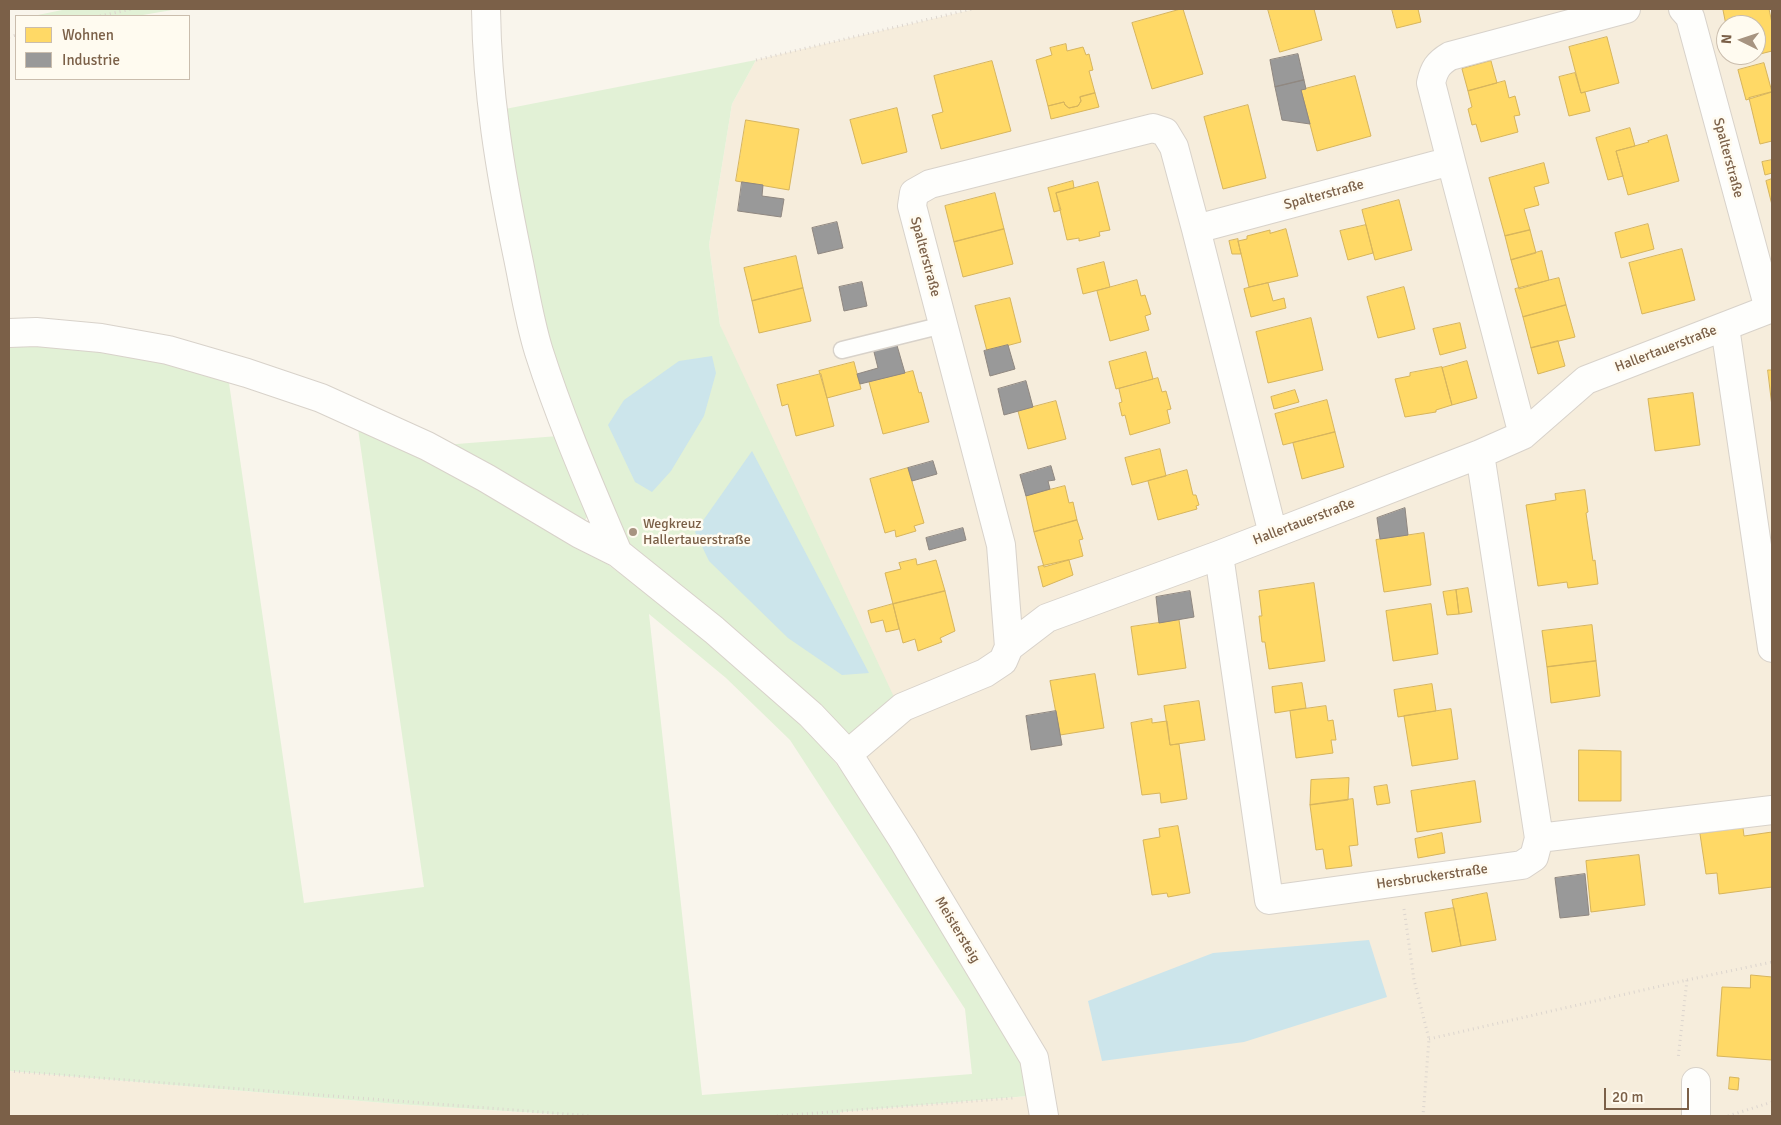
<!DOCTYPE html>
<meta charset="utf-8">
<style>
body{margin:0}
#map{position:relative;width:1781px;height:1125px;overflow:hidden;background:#f9f5ec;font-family:Signika,sans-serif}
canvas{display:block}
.frame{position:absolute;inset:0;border:10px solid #7b6048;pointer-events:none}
.legend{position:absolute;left:15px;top:15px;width:175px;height:65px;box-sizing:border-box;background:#fffbf0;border:1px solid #cabdad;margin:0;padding:6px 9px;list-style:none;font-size:15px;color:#7b6048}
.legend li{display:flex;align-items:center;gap:10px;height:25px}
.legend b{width:25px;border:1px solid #cabdad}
.north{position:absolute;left:1716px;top:15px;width:50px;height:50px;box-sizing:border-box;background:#fffbf0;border:1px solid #cabdad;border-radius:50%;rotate:274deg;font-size:14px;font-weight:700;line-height:20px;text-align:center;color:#7b6048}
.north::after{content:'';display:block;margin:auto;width:18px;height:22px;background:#a79481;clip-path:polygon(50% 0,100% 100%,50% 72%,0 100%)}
.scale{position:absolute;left:1604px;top:1088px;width:85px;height:22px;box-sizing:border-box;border:2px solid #7b6048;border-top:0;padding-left:6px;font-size:15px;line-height:18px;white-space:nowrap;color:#7b6048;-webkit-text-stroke:4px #fffbf0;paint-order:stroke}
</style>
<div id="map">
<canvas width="1781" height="1125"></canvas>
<div class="frame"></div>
<ul class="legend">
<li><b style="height:14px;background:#ffd966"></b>Wohnen</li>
<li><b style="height:14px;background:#999"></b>Industrie</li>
</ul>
<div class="north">N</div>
<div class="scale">20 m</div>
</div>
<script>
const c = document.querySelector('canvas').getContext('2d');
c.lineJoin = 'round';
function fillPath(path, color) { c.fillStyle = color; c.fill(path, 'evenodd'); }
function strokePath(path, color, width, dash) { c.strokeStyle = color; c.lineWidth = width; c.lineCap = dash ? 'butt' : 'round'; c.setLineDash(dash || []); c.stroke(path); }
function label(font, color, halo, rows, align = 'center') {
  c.font = font + ' Signika,sans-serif'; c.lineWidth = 5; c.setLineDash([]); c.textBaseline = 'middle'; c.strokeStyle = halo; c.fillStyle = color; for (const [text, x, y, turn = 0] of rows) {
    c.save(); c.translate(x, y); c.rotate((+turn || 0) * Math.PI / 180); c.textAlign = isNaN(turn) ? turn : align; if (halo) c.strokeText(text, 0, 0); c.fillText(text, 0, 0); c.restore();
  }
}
fillPath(new Path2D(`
 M 975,9 L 1772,9 L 1772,1116 L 840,1116 L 840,1112 L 1041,1095 L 846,737 L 859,727 L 720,325 L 709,245 L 732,104 L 756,60 ZM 1726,25 L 1756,25 L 1756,55 L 1726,55 Z
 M 9,1071 L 396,1104 L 583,1116 L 9,1116 Z`), '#f6eddc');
fillPath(new Path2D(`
 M 67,9 L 178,9 L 137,16 L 33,16 Z
 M 756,60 L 732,104 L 709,245 L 720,325 L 894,697 L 846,737 L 623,540 L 590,462 L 540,320 L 500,110 Z
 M 9,342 L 112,347 L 228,376 L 304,903 L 424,887 L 357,422 L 491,488 L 591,552 L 732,656 L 828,753 L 867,805 L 1022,1065 L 1028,1096 L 840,1112 L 840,1116 L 583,1116 L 396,1104 L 9,1071 ZM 649,614 L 726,678 L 790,740 L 965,1009 L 972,1074 L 702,1095 Z
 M 558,436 L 590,513 L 579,528 L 444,445 Z`), '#e2f1d6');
fillPath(new Path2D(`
 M 712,356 L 716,373 L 704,416 L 671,471 L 652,492 L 635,482 L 608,425 L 624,400 L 679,361 Z
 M 752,451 L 869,673 L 842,675 L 788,638 L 709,561 L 695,532 Z
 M 1369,940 L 1387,997 L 1244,1042 L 1102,1061 L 1088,1001 L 1213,953 Z`), '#cce5eb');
const homes = new Path2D(`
 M 1181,9 L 1183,9 L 1203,74 L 1152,89 L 1132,23 Z
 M 1268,9 L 1314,9 L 1322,40 L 1280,52 Z
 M 1392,9 L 1418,9 L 1421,22 L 1397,28 Z
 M 1728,9 L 1769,9 L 1772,23 L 1772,51 L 1756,55 L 1756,25 L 1726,25 L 1723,10 Z
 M 1607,37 L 1619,83 L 1581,93 L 1569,47 Z
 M 1066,44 L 1067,51 L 1083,47 L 1086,55 L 1089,54 L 1093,70 L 1089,71 L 1095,93 L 1080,97 L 1081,101 L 1078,106 L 1069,108 L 1065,105 L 1064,102 L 1048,106 L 1036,60 L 1052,55 L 1050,48 Z
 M 1734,55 L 1755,55 L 1735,60 Z
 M 992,61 L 1011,131 L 941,149 L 932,115 L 943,112 L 934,76 Z
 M 1491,61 L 1497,83 L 1468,91 L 1462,69 Z
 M 1764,63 L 1772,92 L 1746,100 L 1738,70 Z
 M 1575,73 L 1581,93 L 1585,92 L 1590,111 L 1569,116 L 1559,77 Z
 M 1355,76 L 1371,136 L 1317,151 L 1301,90 Z
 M 1505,81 L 1509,98 L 1515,96 L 1520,115 L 1514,116 L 1518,132 L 1481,142 L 1476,124 L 1472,125 L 1468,109 L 1472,107 L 1468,91 Z
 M 1772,92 L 1772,141 L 1760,144 L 1749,98 Z
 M 1095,93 L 1099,107 L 1051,119 L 1048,106 L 1064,102 L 1065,105 L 1069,108 L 1078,106 L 1081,101 L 1080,97 Z
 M 1248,105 L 1266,178 L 1223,189 L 1204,117 Z
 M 897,108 L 907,152 L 862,164 L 850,120 Z
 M 746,120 L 799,129 L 789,190 L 736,181 Z
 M 1630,128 L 1635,146 L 1616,151 L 1623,176 L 1608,180 L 1596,138 Z
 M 1667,135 L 1679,181 L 1628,195 L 1616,151 L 1649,142 L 1648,141 Z
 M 1772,160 L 1772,173 L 1765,175 L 1762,162 Z
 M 1544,163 L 1549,183 L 1534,187 L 1539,205 L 1524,209 L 1530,230 L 1505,236 L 1489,178 Z
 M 1772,179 L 1772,205 L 1766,181 Z
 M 1073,181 L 1074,188 L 1056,193 L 1061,210 L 1054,212 L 1048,188 Z
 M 1098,182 L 1110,230 L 1099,232 L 1100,236 L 1079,241 L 1079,238 L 1067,240 L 1056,193 Z
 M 995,193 L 1004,229 L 954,242 L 945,206 Z
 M 1399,200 L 1412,250 L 1375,260 L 1362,210 Z
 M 1648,224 L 1654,249 L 1621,258 L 1615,233 Z
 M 1366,225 L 1373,253 L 1348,260 L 1340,231 Z
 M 1004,229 L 1013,264 L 963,277 L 954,242 Z
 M 1286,229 L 1298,276 L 1249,287 L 1238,241 L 1247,239 L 1247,236 L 1270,230 L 1270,233 Z
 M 1530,230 L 1536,253 L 1511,260 L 1505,236 Z
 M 1238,239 L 1238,241 L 1241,254 L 1232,254 L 1229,241 Z
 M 1682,249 L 1695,300 L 1642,314 L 1629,263 Z
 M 1542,251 L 1549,280 L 1519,289 L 1511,260 Z
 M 796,256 L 803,288 L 752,301 L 744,268 Z
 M 1104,262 L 1110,287 L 1083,294 L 1077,269 Z
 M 1559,278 L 1566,305 L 1523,317 L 1515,289 Z
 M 1137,280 L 1141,296 L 1145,295 L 1151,314 L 1145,316 L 1149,330 L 1110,341 L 1097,291 Z
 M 1268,283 L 1273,301 L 1284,298 L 1286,308 L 1251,317 L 1244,289 Z
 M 1404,287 L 1415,329 L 1378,338 L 1367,297 Z
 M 803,288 L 811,321 L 759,333 L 752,301 Z
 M 1010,298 L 1021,342 L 987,351 L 975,306 Z
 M 1566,305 L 1575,337 L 1531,348 L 1523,317 Z
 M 1311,318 L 1323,370 L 1268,383 L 1256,332 Z
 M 1460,323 L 1466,348 L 1440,355 L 1433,329 Z
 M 1558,341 L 1565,366 L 1538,374 L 1531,348 Z
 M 1146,352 L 1153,379 L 1116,389 L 1109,362 Z
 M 1467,361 L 1477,398 L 1452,405 L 1442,368 Z
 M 854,362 L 861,389 L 827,398 L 819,371 Z
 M 1442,367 L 1452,405 L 1436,410 L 1436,412 L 1405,417 L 1395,379 L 1410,376 L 1410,373 Z
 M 1768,370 L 1772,370 L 1772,406 Z
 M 913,371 L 919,393 L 921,392 L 929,422 L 883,434 L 869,382 Z
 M 821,374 L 834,426 L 796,436 L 788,404 L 782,406 L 777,385 Z
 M 1158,378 L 1162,392 L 1166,391 L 1171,409 L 1167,410 L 1170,423 L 1130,435 L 1125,415 L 1122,416 L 1119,403 L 1122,402 L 1119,389 Z
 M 1295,390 L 1299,402 L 1274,409 L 1271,397 Z
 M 1693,393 L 1700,445 L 1655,451 L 1648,399 Z
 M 1327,400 L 1335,432 L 1283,445 L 1275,414 Z
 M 1056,401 L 1066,439 L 1028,449 L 1018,411 Z
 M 1335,432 L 1344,467 L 1302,479 L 1293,443 Z
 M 1160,449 L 1166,476 L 1132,485 L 1125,458 Z
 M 908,468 L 924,523 L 914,526 L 916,531 L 896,537 L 895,530 L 885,533 L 870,479 Z
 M 1187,470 L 1193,495 L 1196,495 L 1199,505 L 1196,506 L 1197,509 L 1158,520 L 1148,481 Z
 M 1065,486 L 1069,503 L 1073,502 L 1077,520 L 1034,532 L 1026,496 Z
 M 1585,490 L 1588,512 L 1586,513 L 1593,561 L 1595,560 L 1598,584 L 1568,588 L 1567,582 L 1538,586 L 1526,505 L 1556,500 L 1555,494 Z
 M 1077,520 L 1083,539 L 1079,540 L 1083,556 L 1044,567 L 1034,532 Z
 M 1424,533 L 1431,585 L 1384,592 L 1376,540 Z
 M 916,559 L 917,565 L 936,560 L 945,591 L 893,604 L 885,573 L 901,569 L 899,563 Z
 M 1069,560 L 1073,575 L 1043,587 L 1038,567 Z
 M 1314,583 L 1325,661 L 1269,669 L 1265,642 L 1262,642 L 1259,616 L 1262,616 L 1259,591 Z
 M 1468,588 L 1472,612 L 1459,614 L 1456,590 Z
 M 1456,590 L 1459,614 L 1447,615 L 1443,592 Z
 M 945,591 L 955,631 L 940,638 L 942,642 L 918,651 L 915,639 L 903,643 L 893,604 Z
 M 893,604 L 899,629 L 886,632 L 883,620 L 871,623 L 868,611 Z
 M 1431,604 L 1438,654 L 1393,661 L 1386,611 Z
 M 1179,620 L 1186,668 L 1138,675 L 1131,627 Z
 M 1592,625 L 1596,661 L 1547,667 L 1542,631 Z
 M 1596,661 L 1600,696 L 1551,703 L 1547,667 Z
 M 1095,674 L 1104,728 L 1060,735 L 1050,681 Z
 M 1302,683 L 1306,708 L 1275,713 L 1272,687 Z
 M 1432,684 L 1436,711 L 1398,717 L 1394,690 Z
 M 1199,701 L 1205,740 L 1170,745 L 1164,706 Z
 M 1326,706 L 1328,721 L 1333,720 L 1336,740 L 1331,740 L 1333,753 L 1296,758 L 1290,711 Z
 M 1451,709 L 1458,759 L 1412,766 L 1404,716 Z
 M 1152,719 L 1152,723 L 1167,721 L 1170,745 L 1179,744 L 1187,799 L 1161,803 L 1160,793 L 1142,795 L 1131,723 Z
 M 1579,750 L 1621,751 L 1621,801 L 1579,801 Z
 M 1349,778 L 1348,800 L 1310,805 L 1311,780 Z
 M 1475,781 L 1481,822 L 1417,832 L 1411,791 Z
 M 1387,785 L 1390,803 L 1377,805 L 1374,787 Z
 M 1353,799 L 1358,845 L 1349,846 L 1352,866 L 1326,869 L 1323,849 L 1316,850 L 1310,805 Z
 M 1178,826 L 1190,893 L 1168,897 L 1167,893 L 1152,895 L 1143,840 L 1160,837 L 1159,829 Z
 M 1743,828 L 1744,836 L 1772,832 L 1772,887 L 1719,894 L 1717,873 L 1706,874 L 1700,834 Z
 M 1442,833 L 1445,853 L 1418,858 L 1415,839 Z
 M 1639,855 L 1645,905 L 1591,912 L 1586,861 Z
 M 1487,893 L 1496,940 L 1461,946 L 1452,900 Z
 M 1454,908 L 1461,946 L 1432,952 L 1425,913 Z
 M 1751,975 L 1772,977 L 1772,1060 L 1717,1056 L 1722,987 L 1750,988 Z
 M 1730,1077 L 1739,1078 L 1738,1090 L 1729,1089 Z`);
fillPath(homes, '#ffd966');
strokePath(homes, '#d7b55d', 1);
const industry = new Path2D(`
 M 1298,54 L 1304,80 L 1275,87 L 1270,60 Z
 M 1304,80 L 1306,89 L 1301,90 L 1310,124 L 1282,120 L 1275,87 Z
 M 742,182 L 763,185 L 762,196 L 784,199 L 781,217 L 738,211 Z
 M 837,222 L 843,248 L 818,254 L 812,228 Z
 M 862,282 L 867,306 L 844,311 L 839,287 Z
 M 896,342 L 905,373 L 860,384 L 857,374 L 878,368 L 873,348 Z
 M 1008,345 L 1015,369 L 990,376 L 984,351 Z
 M 1026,381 L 1033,407 L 1004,415 L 998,389 Z
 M 933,461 L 937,474 L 912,481 L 908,468 Z
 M 1051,466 L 1055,480 L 1048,481 L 1050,489 L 1026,496 L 1020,475 Z
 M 1405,508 L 1408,535 L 1380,539 L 1377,518 Z
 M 963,528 L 966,540 L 929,550 L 926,538 Z
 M 1190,591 L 1194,617 L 1159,623 L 1156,597 Z
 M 1056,711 L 1062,745 L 1031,750 L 1026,716 Z
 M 1585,874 L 1589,915 L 1560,918 L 1555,878 Z`);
fillPath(industry, '#999');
strokePath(industry, '#908881', 1);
const service = new Path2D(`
 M 842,350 L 943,325`);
const minor = new Path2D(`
 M 486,9 C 487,92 500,171 517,253 C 524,286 529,320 539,352 C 561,421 590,487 618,553
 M 1683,9 L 1690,17 L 1769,309
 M 1451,161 L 1523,435
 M 1196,229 L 1273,534
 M 1725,327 L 1772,648
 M 9,333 L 36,332 L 101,338 L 168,350 L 247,373 L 321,398 L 427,446 L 486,478 L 580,534 L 618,553 L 714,630 L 771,680 L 811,715 L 848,754 L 903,840 L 1034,1058 L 1044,1116
 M 1219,555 L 1269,900 L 1522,865 L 1534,857 L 1539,838 L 1480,454
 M 1009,647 L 1001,545 L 912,206 L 914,193 L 930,184 L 1153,128 L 1165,132 L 1174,147 L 1196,229 L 1451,161 L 1431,83 C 1434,69 1438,63 1450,56 L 1626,9
 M 848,754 L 903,707 L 985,673 L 1003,661 L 1009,647 L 1047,618 L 1219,555 L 1480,454 L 1523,435 L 1586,380 L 1772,308
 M 1539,838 L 1772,810
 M 1696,1116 L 1696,1082`);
strokePath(service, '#d8d2ca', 19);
strokePath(minor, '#d8d2ca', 30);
strokePath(new Path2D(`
 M 100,16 L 132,9
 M 9,37 L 16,35
 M 756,60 L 972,9
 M 1404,909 L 1414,980 L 1429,1039 L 1423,1116
 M 1687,980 L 1772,962
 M 1429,1039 L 1687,980 L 1678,1059
 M 9,1071 L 592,1116
 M 777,1116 L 1013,1098
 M 1728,1116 L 1772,1102`), '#dcd5ce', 3, [1, 4]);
strokePath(service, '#fefefc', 16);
strokePath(minor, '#fefefc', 28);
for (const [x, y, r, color] of [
 [633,532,5,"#a79481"]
]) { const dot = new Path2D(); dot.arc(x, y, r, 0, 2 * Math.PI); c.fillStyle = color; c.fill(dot); strokePath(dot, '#fffbf0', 2); }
label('14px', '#7b6048', '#fffbf0', [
 ["Spalterstraße",1728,158,75],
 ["Spalterstraße",1324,195,-15],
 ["Spalterstraße",925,257,75],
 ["Hallertauerstraße",1666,349,-21],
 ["Hallertauerstraße",1304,522,-21],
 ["Hersbruckerstraße",1432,877,-8],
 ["Meistersteig",957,930,59]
]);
label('14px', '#7b6048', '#fffbf0', [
 ["Wegkreuz",643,524],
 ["Hallertauerstraße",643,540]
], 'left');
</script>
